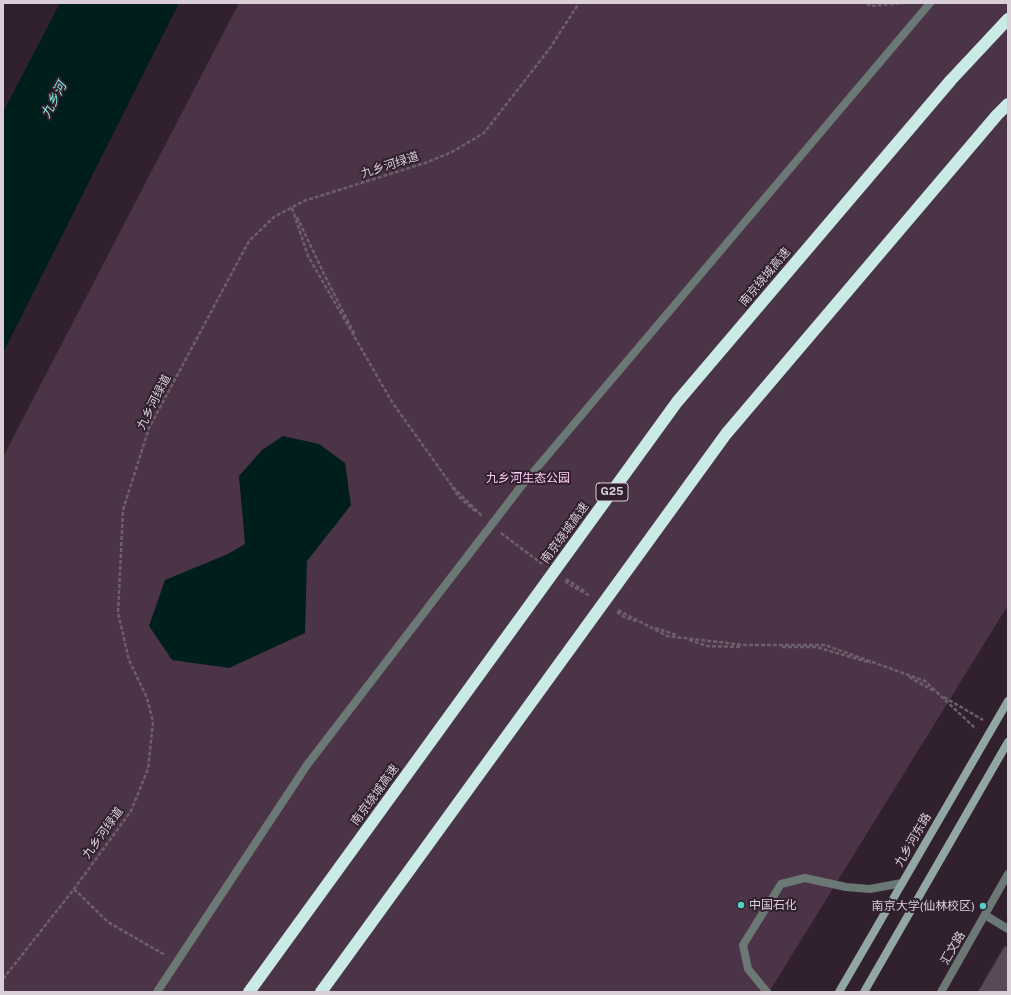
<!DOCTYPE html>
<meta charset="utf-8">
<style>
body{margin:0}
#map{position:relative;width:1011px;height:995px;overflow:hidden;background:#31212f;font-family:"Public Sans",sans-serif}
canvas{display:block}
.frame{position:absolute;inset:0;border:4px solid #dacfd8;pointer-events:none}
</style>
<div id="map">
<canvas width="1011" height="995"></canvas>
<div class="frame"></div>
</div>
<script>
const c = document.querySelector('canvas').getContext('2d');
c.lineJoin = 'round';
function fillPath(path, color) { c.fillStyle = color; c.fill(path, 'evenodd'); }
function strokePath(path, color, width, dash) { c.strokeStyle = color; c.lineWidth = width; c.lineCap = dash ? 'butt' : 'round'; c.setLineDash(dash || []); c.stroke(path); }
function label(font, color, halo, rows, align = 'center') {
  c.font = font + ' "Public Sans","Noto Sans SC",sans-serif'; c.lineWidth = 4; c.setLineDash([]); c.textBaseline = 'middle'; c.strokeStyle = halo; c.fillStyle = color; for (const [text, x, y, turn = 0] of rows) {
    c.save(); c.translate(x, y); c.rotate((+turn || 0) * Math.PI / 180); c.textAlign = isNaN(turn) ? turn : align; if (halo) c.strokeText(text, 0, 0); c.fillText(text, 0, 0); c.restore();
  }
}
fillPath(new Path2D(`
 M 239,3 L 1008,3 L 1008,605 L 769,992 L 3,992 L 3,457 Z`), '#4b3448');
fillPath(new Path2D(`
 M 60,3 L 179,3 L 3,353 L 3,112 Z
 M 283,436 L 319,444 L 345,463 L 351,505 L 307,561 L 305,633 L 229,668 L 172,660 L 149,626 L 165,580 L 228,554 L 245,544 L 239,476 L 262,450 Z`), '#001e1b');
const building = new Path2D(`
 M 1005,946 L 1008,948 L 1008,992 L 978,992 Z`);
fillPath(building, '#5a4958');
strokePath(building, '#3f333e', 1);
strokePath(new Path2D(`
 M 867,3 L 870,6 L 905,3
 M 292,208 L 308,256 L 392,402 L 452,486 L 482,516
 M 297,217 L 325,276 L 355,335
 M 452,487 L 459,497 L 476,512
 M 501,533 L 542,564
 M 566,579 L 586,592
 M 565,581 L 570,585 L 590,596
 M 618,610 L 667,636 L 744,645 L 825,645 L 925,681 L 976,729
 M 617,612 L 624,617 L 636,621
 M 655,628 L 677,635
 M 689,640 L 707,646 L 741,647
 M 782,647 L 816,647 L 871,663
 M 909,677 L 934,691
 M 944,697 L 983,720
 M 74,889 L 108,922 L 165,955
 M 3,979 L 74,889 L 131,811 L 148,769 L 153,722 L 147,698 L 129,660 L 118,613 L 123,510 L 149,428 L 249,241 L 274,217 L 304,201 L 425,163 L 452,152 L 484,133 L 550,48 L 579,3`), '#6d5e6b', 2.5, [4, 2]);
strokePath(new Path2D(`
 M 985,915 L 1008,929
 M 767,992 L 748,969 L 743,945 L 781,884 L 805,878 L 846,887 L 870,889 L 902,883`), '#6b7876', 8);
strokePath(new Path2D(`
 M 157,992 L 307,765 L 519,489 L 930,3
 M 941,992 L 1008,874`), '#6b7876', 8);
strokePath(new Path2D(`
 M 839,992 L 1008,701
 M 864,992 L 1008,742`), '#92a6a3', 8);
strokePath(new Path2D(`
 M 249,992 L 677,402 L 951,80 L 1008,19
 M 321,992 L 726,434 L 997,115 L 1008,104`), '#caeae6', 12);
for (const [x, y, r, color] of [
 [741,905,4,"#56cec3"],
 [983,906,4,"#56cec3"]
]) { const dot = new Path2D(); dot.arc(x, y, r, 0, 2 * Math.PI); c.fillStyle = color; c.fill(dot); strokePath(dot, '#31212f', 1.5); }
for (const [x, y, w] of [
 [612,492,32]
]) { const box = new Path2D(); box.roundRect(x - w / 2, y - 9, w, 18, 3); c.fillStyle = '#31212f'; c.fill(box); strokePath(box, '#dacfd8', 1); }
label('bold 11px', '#dacfd8', null, [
 ["G25",612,492]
]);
label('12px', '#dacfd8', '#31212f', [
 ["九乡河绿道",390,165,-18],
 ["南京绕城高速",765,277,-50],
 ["九乡河绿道",154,402,-63],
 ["南京绕城高速",565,533,-54],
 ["南京绕城高速",375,795,-54],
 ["九乡河绿道",103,833,-54],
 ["九乡河东路",913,840,-60],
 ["汇文路",953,948,-60]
]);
label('12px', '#fdccf6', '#31212f', [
 ["九乡河生态公园",528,478]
]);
label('12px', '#dacfd8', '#31212f', [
 ["中国石化",749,905],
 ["南京大学(仙林校区)",975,906,"right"]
], 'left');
label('italic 13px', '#85e9de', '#31212f', [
 ["九乡河",54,100,-62]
]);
</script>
